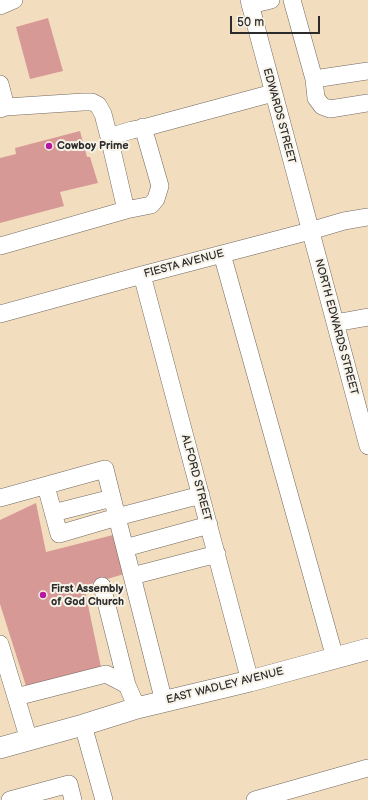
<!DOCTYPE html>
<style>
body{margin:0}
#map{position:relative;width:368px;height:800px;overflow:hidden;background:#f3ddbf;font-family:"Balsamiq Sans",sans-serif}
canvas{display:block}
.scale{position:absolute;left:230px;top:16px;width:90px;height:18px;box-sizing:border-box;border:2px solid #2b2b2b;border-top:0;padding-left:5px;font-size:12px;line-height:14px;white-space:nowrap;color:#2b2b2b;-webkit-text-stroke:3px #f7f3e8;paint-order:stroke}
</style>
<div id="map">
<canvas width="368" height="800"></canvas>
<div class="scale">50 m</div>
</div>
<script>
const c = document.querySelector('canvas').getContext('2d');
c.lineJoin = 'round';
function fillPath(path, color) { c.fillStyle = color; c.fill(path, 'evenodd'); }
function strokePath(path, color, width, dash) { c.strokeStyle = color; c.lineWidth = width; c.lineCap = dash ? 'butt' : 'round'; c.setLineDash(dash || []); c.stroke(path); }
function label(font, color, halo, rows, align = 'center') {
  c.font = font + ' "Balsamiq Sans",sans-serif'; c.lineWidth = 4; c.setLineDash([]); c.textBaseline = 'middle'; c.strokeStyle = halo; c.fillStyle = color; for (const [text, x, y, turn = 0] of rows) {
    c.save(); c.translate(x, y); c.rotate((+turn || 0) * Math.PI / 180); c.textAlign = isNaN(turn) ? turn : align; if (halo) c.strokeText(text, 0, 0); c.fillText(text, 0, 0); c.restore();
  }
}
fillPath(new Path2D(`
 M 48,18 L 63,71 L 30,79 L 16,27 Z
 M 80,131 L 87,157 L 90,157 L 98,183 L 60,192 L 64,206 L 0,223 L 0,158 L 16,154 L 15,148 Z
 M 36,503 L 46,552 L 113,535 L 124,574 L 84,586 L 101,667 L 26,686 L 0,604 L 0,520 Z`), '#d79996');
const minor = new Path2D(`
 M 249,0 L 368,446
 M 292,0 L 314,79 L 368,71
 M 250,5 L 271,0
 M 0,6 L 14,0
 M 314,79 L 316,98 L 322,106 L 330,109 L 368,103
 M 0,84 L 6,107
 M 0,109 L 6,107 L 83,102 L 92,102 L 98,105 L 103,114 L 109,137 L 126,210 L 0,246
 M 109,137 L 132,130 L 147,127 L 273,93
 M 126,210 L 151,205 L 156,199 L 160,186 L 143,127
 M 222,254 L 335,658
 M 142,275 L 250,681
 M 0,314 L 142,275 L 310,231 L 344,221 L 368,217
 M 335,323 L 368,317
 M 0,498 L 105,469 L 117,517 L 59,534 L 46,486
 M 53,513 L 112,498
 M 125,548 L 209,525
 M 132,576 L 217,554
 M 102,586 L 127,685
 M 0,644 L 29,740
 M 16,697 L 106,674 L 127,685 L 137,708
 M 164,702 L 117,517 L 201,495
 M 83,725 L 104,800
 M 10,800 L 69,784 L 73,800
 M 255,800 L 368,768`);
const major = new Path2D(`
 M 0,748 L 83,725 L 137,708 L 250,681 L 368,649`);
strokePath(minor, '#71695f', 18);
strokePath(major, '#71695f', 22);
strokePath(minor, '#fff', 17);
strokePath(major, '#fff', 21);
for (const [x, y, r, color] of [
 [49,146,4,"#b5179e"],
 [43,595,4,"#b5179e"]
]) { const dot = new Path2D(); dot.arc(x, y, r, 0, 2 * Math.PI); c.fillStyle = color; c.fill(dot); strokePath(dot, '#f7f3e8', 1.5); }
label('11px', '#2b2b2b', '#f7f3e8', [
 ["EDWARDS STREET",279,116,75],
 ["FIESTA AVENUE",184,264,-15],
 ["NORTH EDWARDS STREET",336,327,75],
 ["ALFORD STREET",196,478,75],
 ["EAST WADLEY AVENUE",225,686,-14]
]);
label('bold 11px', '#2b2b2b', '#f7f3e8', [
 ["Cowboy Prime",57,146],
 ["First Assembly",51,589],
 ["of God Church",51,602]
], 'left');
</script>
